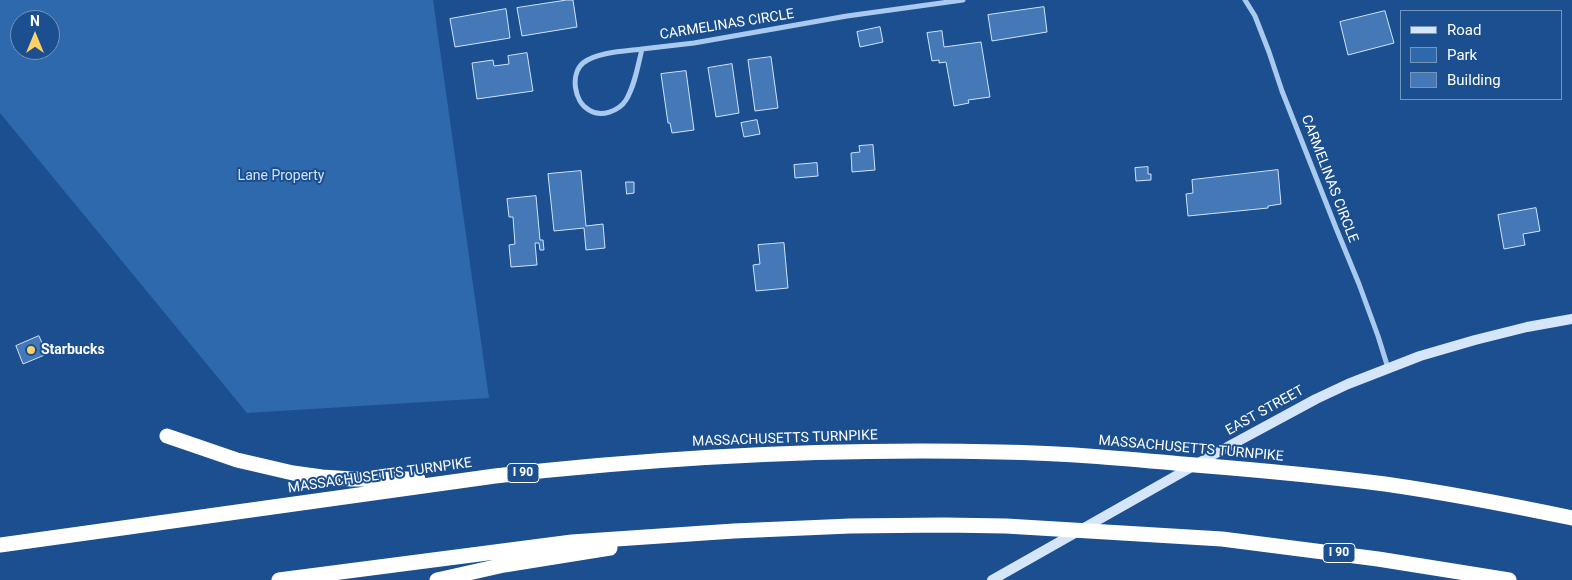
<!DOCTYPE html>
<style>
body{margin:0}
#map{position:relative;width:1572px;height:580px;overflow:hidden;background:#1b4f8f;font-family:Roboto,sans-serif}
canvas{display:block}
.legend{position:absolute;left:1400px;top:10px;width:162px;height:90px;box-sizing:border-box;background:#1b4f8f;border:1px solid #7695bc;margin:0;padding:6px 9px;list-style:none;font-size:15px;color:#fff}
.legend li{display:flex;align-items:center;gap:10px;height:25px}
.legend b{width:25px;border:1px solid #7695bc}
.north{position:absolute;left:10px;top:10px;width:50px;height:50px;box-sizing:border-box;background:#1b4f8f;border:1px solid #7695bc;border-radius:50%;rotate:0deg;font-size:14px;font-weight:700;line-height:20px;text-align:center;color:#fff}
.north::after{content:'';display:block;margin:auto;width:18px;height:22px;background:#ffd166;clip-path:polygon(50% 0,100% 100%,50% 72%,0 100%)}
</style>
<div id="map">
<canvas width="1572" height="580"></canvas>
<ul class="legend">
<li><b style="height:6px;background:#d6e6fa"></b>Road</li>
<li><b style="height:14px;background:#2e69ad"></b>Park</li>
<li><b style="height:14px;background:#4478b7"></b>Building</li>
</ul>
<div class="north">N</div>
</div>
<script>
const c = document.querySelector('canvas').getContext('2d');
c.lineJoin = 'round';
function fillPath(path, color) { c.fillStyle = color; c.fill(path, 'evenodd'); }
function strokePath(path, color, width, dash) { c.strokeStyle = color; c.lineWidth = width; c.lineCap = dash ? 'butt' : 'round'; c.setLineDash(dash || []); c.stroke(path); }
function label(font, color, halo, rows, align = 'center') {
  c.font = font + ' Roboto,sans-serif'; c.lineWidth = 4; c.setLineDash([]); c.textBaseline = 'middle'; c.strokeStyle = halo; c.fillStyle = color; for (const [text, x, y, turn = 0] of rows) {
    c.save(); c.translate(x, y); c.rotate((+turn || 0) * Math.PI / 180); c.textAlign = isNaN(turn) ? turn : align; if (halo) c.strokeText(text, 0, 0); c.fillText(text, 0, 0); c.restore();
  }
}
fillPath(new Path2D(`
 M 0,0 L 433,0 L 489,398 L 247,413 L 0,113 ZM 20,20 L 50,20 L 50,50 L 20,50 Z`), '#2e69ad');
const building = new Path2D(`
 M 567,0 L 573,0 L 577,27 L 522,36 L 517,8 Z
 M 1044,7 L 1047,32 L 992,41 L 988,15 Z
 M 506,9 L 510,38 L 455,47 L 450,19 Z
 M 1385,11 L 1394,43 L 1348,55 L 1340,22 Z
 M 880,27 L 883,42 L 860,47 L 857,32 Z
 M 942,31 L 944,47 L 981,42 L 990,97 L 968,100 L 969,103 L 954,106 L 946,62 L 939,63 L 939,60 L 932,61 L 927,33 Z
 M 527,53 L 533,91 L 477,99 L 472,63 L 493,60 L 494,66 L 509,64 L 508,56 Z
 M 771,57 L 778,108 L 755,111 L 748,60 Z
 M 732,64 L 739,113 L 716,117 L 708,68 Z
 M 686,71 L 694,130 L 672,133 L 670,123 L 668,123 L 661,74 Z
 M 757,120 L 760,134 L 744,137 L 741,123 Z
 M 873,145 L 875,170 L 852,172 L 851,153 L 860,152 L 859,146 Z
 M 817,163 L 818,176 L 795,178 L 794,165 Z
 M 1148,167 L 1148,174 L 1151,174 L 1151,180 L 1136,181 L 1135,168 Z
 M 1278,170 L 1281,204 L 1268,206 L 1268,208 L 1188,216 L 1186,194 L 1193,193 L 1192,180 Z
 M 581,171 L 586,226 L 603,224 L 605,248 L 586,250 L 584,228 L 554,231 L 548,174 Z
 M 626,182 L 634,182 L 634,193 L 627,194 Z
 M 536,196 L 540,240 L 543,240 L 544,250 L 540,250 L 539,243 L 535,243 L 537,265 L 511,267 L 509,245 L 515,244 L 513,217 L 509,217 L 507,199 Z
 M 1536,208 L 1540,231 L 1523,234 L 1525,245 L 1504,249 L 1498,215 Z
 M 784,243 L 788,288 L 756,291 L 753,265 L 760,264 L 758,245 Z
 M 39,336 L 47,354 L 23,364 L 16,346 Z`);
fillPath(building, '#4478b7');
strokePath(building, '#cfe3fa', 1);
strokePath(new Path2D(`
 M 1245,0 L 1255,16 L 1269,52 L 1282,91 L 1336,228 L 1359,284 L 1378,336 L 1388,368
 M 642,49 L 694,43 L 847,16 L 963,0
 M 642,49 C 638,65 635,85 626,100 C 619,111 601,118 589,110 C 574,102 570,74 583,63 C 596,52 626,51 642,49 Z`), '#a9c9ee', 5);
strokePath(new Path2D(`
 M 992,580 L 1218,452 L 1316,399 L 1348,384 L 1420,356 L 1475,340 L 1527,327 L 1572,319`), '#d6e6fa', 10);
strokePath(new Path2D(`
 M 167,436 L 237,460 L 293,473 L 322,477 L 352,479 L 418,479
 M 0,545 L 495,476 C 662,457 831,448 1000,452 C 1065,453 1130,459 1195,465 C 1258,470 1322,476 1385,484 C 1447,493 1510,505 1572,518
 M 279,580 L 572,542 L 734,531 L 850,526 L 944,525 L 1006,526 L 1222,539 L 1378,559 L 1509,580
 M 437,580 L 504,565 L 610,548`), '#fff', 15);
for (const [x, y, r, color] of [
 [31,350,5,"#ffd166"]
]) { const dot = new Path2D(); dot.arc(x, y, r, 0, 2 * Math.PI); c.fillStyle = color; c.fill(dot); strokePath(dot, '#1b4f8f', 2); }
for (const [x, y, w] of [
 [523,473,32],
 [1339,553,32]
]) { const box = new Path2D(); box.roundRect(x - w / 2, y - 9.5, w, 19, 4); c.fillStyle = '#1b4f8f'; c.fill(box); strokePath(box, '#fff', 1); }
label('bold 12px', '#fff', null, [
 ["I 90",523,473],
 ["I 90",1339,553]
]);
label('14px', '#fff', '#1b4f8f', [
 ["CARMELINAS CIRCLE",727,25,-9],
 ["CARMELINAS CIRCLE",1329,179,69],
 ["EAST STREET",1265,411,-29],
 ["MASSACHUSETTS TURNPIKE",785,439,-2],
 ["MASSACHUSETTS TURNPIKE",1191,449,5],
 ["MASSACHUSETTS TURNPIKE",380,476,-8]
]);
label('14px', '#cfe3fa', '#1b4f8f', [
 ["Lane Property",281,176]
]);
label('bold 14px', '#fff', '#1b4f8f', [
 ["Starbucks",41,350]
], 'left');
</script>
